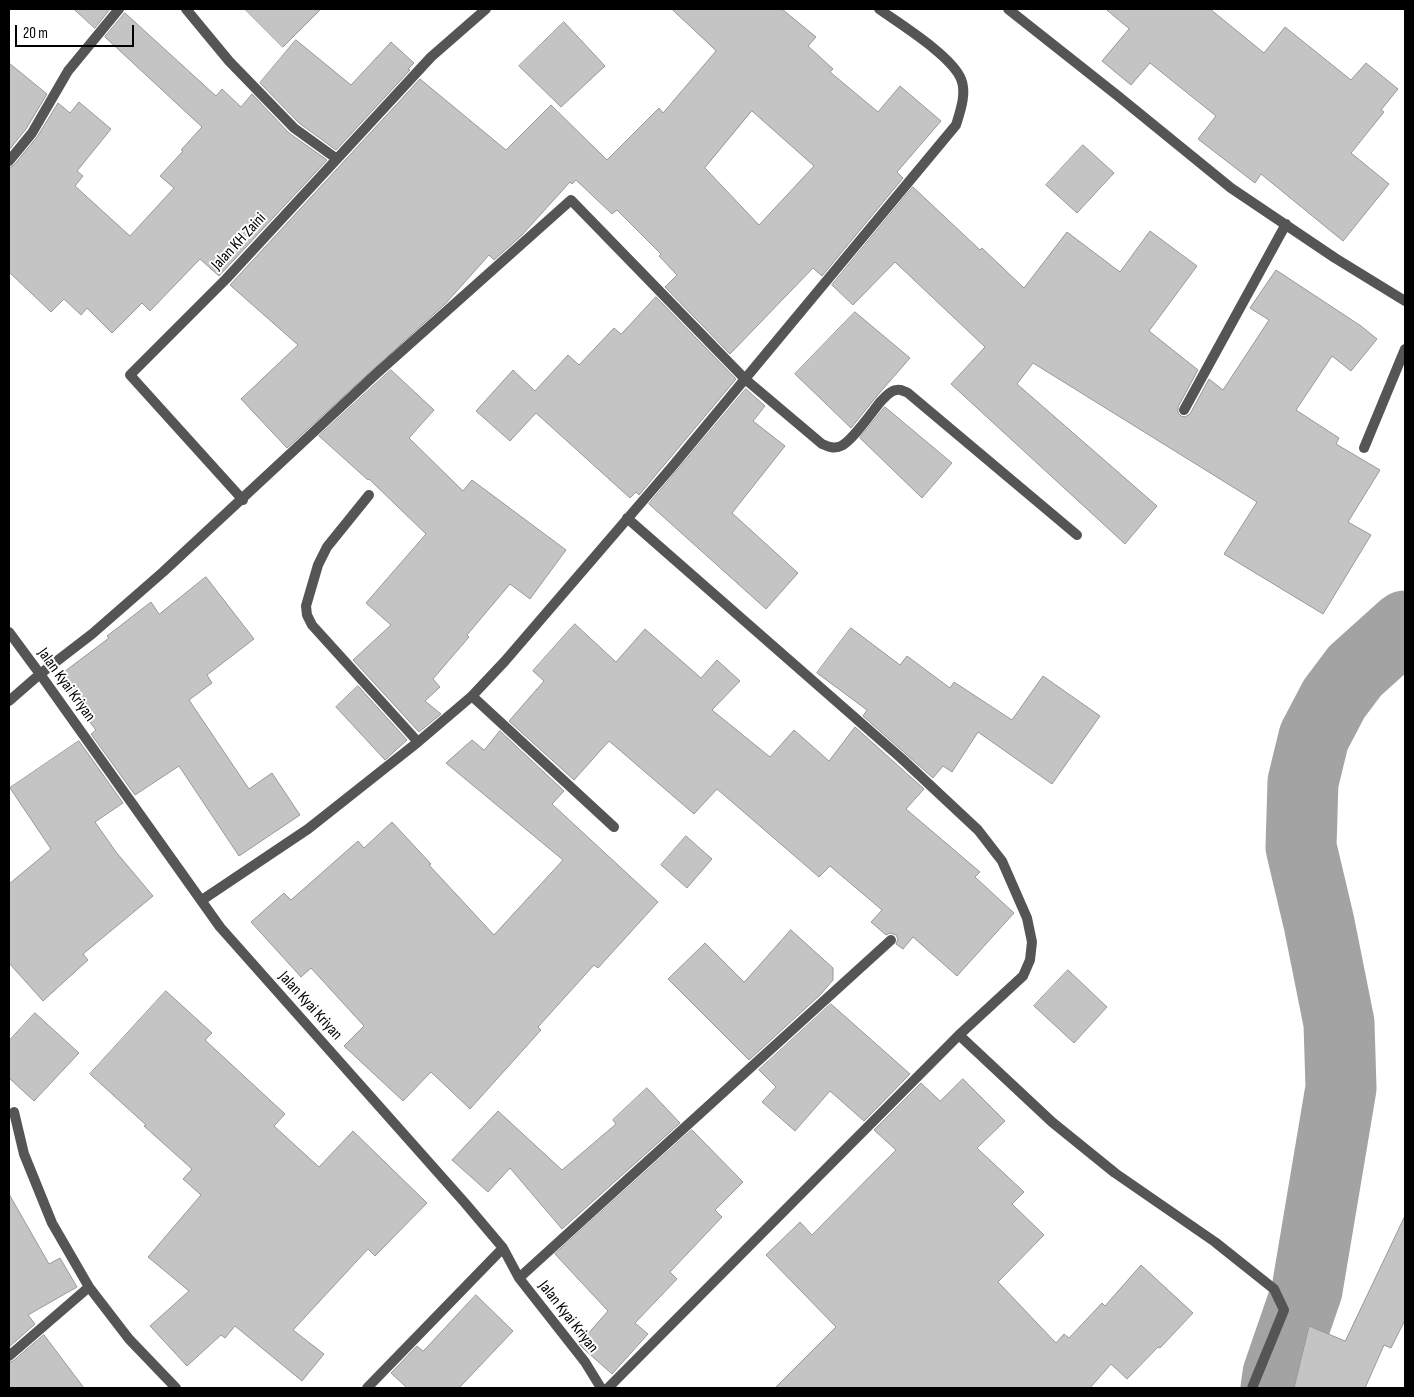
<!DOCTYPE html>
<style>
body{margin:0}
#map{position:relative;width:1414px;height:1397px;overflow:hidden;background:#fff;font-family:"Sofia Sans Condensed",sans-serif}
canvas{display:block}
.frame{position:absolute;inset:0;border:10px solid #000;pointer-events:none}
.scale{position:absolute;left:15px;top:25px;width:119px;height:22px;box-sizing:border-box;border:2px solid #000;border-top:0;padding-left:6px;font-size:15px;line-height:18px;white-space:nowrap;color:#000;-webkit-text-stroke:4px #fff;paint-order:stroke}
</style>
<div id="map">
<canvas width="1414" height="1397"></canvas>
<div class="frame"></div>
<div class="scale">20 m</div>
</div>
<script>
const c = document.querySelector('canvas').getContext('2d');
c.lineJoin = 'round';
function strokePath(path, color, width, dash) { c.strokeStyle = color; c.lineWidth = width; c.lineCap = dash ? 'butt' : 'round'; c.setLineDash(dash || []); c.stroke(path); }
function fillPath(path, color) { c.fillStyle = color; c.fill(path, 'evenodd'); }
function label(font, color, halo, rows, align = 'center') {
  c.font = font + ' "Sofia Sans Condensed",sans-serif'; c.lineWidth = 4; c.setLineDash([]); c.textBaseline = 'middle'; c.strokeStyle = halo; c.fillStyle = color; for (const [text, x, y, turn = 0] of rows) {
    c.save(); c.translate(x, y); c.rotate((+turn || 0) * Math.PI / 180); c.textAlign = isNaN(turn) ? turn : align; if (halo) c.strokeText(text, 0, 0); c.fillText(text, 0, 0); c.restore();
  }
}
strokePath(new Path2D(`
 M 1276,1388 L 1278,1374 L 1307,1290 L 1341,1088 L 1339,1023 L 1319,923 L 1301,847 L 1303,782 L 1314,737 L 1334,699 L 1355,671 L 1405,626`), '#a3a3a3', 71);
const building = new Path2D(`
 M 74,9 L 110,9 L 95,28 Z
 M 245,9 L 321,9 L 283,47 Z
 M 672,9 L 782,9 L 816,37 L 808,46 L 833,69 L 830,72 L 878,112 L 900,86 L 941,121 L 897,172 L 903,178 L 822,276 L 813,268 L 730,354 L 665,287 L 677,275 L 659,256 L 661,254 L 617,210 L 612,214 L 576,180 L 572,184 L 570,182 L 522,235 L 494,260 L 489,255 L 446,303 L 287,448 L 241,399 L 298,345 L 230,285 L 420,79 L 506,150 L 551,105 L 607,160 L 659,108 L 663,113 L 716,51 ZM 752,111 L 814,166 L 759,225 L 705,168 Z
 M 1106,9 L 1210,9 L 1264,53 L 1285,27 L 1351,80 L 1366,63 L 1398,89 L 1381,110 L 1384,112 L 1351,153 L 1389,184 L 1343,241 L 1261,174 L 1255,183 L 1198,139 L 1216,116 L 1150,63 L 1131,85 L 1102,61 L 1129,29 Z
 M 125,13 L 216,96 L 222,89 L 241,107 L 252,94 L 289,133 L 327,160 L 219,276 L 200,259 L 150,311 L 142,303 L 112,333 L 87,308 L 81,315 L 64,299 L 51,312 L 9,272 L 9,168 L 14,165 L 37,137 L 58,103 L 70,113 L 79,102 L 111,129 L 77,171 L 83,176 L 75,186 L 130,236 L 174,188 L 160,176 L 183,151 L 181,150 L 202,127 L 105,37 Z
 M 564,22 L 605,66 L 561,107 L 519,66 Z
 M 296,40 L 351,85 L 391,42 L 414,63 L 408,69 L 410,70 L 336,150 L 299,123 L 260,83 Z
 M 9,63 L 47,94 L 26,129 L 9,150 Z
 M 1083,145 L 1114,173 L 1077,213 L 1046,185 Z
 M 913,187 L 980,250 L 982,248 L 1024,288 L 1067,232 L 1120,272 L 1150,231 L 1197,266 L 1149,331 L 1198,370 L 1178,407 L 1178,413 L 1181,416 L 1185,417 L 1190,414 L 1209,379 L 1223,390 L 1269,320 L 1250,308 L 1276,270 L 1361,326 L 1377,339 L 1351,371 L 1332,356 L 1296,410 L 1339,438 L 1336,444 L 1380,470 L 1348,522 L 1371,535 L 1323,614 L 1224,554 L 1257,502 L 1033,363 L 1017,384 L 1157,506 L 1125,544 L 951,384 L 985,347 L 895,262 L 853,305 L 832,285 Z
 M 656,297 L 736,379 L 639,495 L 636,492 L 630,498 L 536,413 L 510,441 L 476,411 L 513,370 L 535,391 L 568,355 L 579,365 L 614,328 L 621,334 Z
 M 855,312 L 910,358 L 876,397 L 851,428 L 795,374 Z
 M 391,370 L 434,410 L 409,438 L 463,491 L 472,480 L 566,550 L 530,599 L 510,584 L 467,635 L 469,637 L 433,679 L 440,687 L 425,701 L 441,714 L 419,732 L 353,660 L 391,625 L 366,603 L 426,534 L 369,479 L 368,480 L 319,436 Z
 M 746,389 L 765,406 L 753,421 L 785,446 L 732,513 L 798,573 L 766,609 L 649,504 Z
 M 885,407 L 952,463 L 922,498 L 860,438 Z
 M 206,577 L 254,639 L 207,675 L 212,683 L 189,700 L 249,789 L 272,773 L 300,815 L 239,856 L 179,766 L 135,795 L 91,734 L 96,730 L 56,678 L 109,638 L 107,636 L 151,602 L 159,614 Z
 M 575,624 L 616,662 L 645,629 L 701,678 L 717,660 L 740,681 L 712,710 L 770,757 L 794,730 L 829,761 L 855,727 L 924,789 L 906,809 L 980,872 L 975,877 L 1014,913 L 957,976 L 913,937 L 903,949 L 896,944 L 898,939 L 896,935 L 890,933 L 886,935 L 871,922 L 882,910 L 830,866 L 819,877 L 717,789 L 694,814 L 609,741 L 574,780 L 509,721 L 544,681 L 533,671 Z
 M 851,628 L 900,665 L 907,656 L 950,688 L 954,682 L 1012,720 L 1043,676 L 1100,716 L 1052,784 L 978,732 L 952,772 L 943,766 L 933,778 L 863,716 L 867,710 L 817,673 Z
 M 358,686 L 407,740 L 385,760 L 336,707 Z
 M 500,731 L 564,791 L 552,804 L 658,902 L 598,968 L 594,965 L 538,1027 L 541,1030 L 470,1109 L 431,1072 L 403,1101 L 344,1046 L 364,1026 L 311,968 L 301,977 L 251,922 L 284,893 L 291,900 L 358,841 L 364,848 L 392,822 L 431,864 L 429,865 L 494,935 L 563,860 L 446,763 L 472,740 L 484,750 Z
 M 79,741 L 123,803 L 95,822 L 116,852 L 153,896 L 83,954 L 88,960 L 43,1001 L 9,963 L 9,884 L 51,849 L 10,788 Z
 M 686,836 L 712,859 L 687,888 L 661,865 Z
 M 791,930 L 833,968 L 833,980 L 821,994 L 749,1060 L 668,979 L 705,943 L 744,982 Z
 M 1068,970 L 1107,1007 L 1074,1043 L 1034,1006 Z
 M 166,991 L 212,1033 L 205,1040 L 285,1114 L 274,1126 L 319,1167 L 353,1131 L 427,1203 L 375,1256 L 368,1249 L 293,1330 L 324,1354 L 302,1381 L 235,1326 L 225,1338 L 221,1335 L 187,1366 L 150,1326 L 189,1291 L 148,1257 L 201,1195 L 183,1179 L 192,1169 L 144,1126 L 146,1125 L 90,1074 Z
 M 831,1004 L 910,1074 L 864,1121 L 830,1091 L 795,1131 L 762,1102 L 776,1087 L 759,1070 Z
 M 35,1013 L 79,1053 L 34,1101 L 9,1078 L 9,1041 Z
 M 963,1079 L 1005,1121 L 977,1148 L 1024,1192 L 1012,1204 L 1044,1235 L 998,1282 L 1056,1343 L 1064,1334 L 1069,1338 L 1102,1303 L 1105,1306 L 1141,1265 L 1193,1313 L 1160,1348 L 1158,1347 L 1127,1379 L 1111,1364 L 1090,1388 L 775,1388 L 836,1327 L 766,1255 L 800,1222 L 812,1235 L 896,1150 L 874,1130 L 921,1083 L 940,1101 Z
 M 647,1088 L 680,1123 L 562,1229 L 510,1168 L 488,1192 L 452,1160 L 498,1111 L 562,1170 L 616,1124 L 613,1120 Z
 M 692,1130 L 743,1182 L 715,1210 L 722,1217 L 670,1272 L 677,1279 L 635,1323 L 648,1334 L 612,1374 L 585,1350 L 579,1344 L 608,1311 L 555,1254 Z
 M 9,1194 L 49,1264 L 60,1258 L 77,1287 L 28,1315 L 35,1324 L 9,1347 Z
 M 1405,1216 L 1405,1320 L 1391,1348 L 1384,1345 L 1365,1388 L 1294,1388 L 1309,1326 L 1345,1341 Z
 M 476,1295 L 513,1331 L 459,1388 L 407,1388 L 391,1373 L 417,1346 L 423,1351 Z
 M 44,1335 L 84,1388 L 9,1388 L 9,1363 L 13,1361 Z`);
fillPath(building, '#c4c4c4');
strokePath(building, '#999', 1);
strokePath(new Path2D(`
 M 1364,448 L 1405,349`), '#555', 10);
strokePath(new Path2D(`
 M 186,9 L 229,61 L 294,128 L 337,159
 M 1008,9 L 1118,96 L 1231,188 L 1335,258 L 1405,301
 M 9,161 L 32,133 L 68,71 L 119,9
 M 1184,410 L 1286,224
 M 369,495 L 327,547 L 318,565 L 306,606 L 307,615 L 312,625 L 418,742
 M 243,500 L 130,375 L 226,279 L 431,57 L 486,9
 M 9,632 L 40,674 L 220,927 L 465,1203 L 503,1248 L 519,1278 L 585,1362 L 601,1388
 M 472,696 L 614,827
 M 9,701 L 40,674 L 92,634 L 163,572 L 376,374 L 571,200 L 745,379 L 822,444 C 829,447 834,449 841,446 C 852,441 872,412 881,401 C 885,397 891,390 897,390 C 901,389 905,392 908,393 L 1077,535
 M 202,900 L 308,829 L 418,742 L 472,696 L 505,661 L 671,468 L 956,125 C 960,112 967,93 961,79 C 952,56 900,24 879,9
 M 959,1035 L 1052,1122 L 1115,1173 L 1215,1242 L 1274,1289 L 1284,1310 L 1252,1388
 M 14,1112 L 24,1154 L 52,1223 L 89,1287 L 129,1339 L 176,1388
 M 519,1278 L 891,940
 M 9,1356 L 89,1287
 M 367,1388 L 503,1248
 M 608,1388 L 959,1035 L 1023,976 L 1030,960 L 1032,942 L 1027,918 L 1002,861 L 978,830 L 901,758 L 627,518`), '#555', 10);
label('16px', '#000', '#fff', [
 ["Jalan KH Zaini",239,242,-47],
 ["Jalan Kyai Kriyan",66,685,54],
 ["Jalan Kyai Kriyan",310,1006,48],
 ["Jalan Kyai Kriyan",568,1317,52]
]);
</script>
